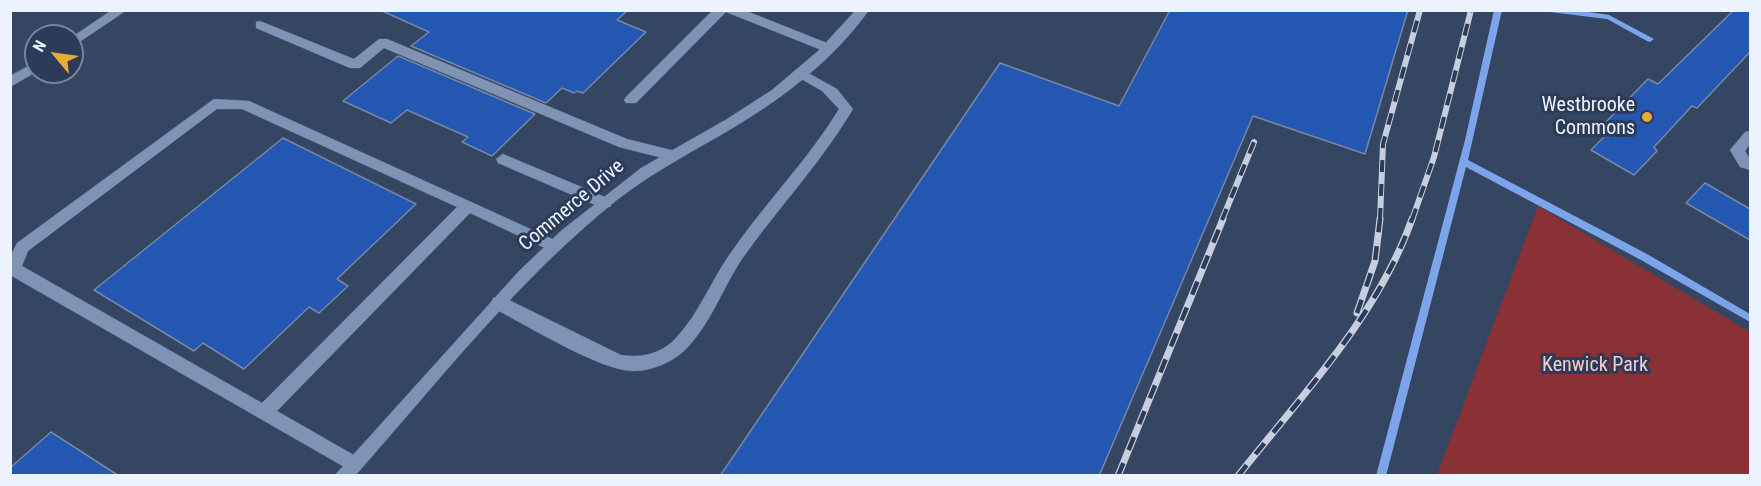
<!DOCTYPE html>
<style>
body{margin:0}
#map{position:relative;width:1761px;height:486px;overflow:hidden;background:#354663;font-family:"Roboto Condensed",sans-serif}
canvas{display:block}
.frame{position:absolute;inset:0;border:12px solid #edf3fe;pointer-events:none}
.north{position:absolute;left:24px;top:24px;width:60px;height:60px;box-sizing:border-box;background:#2b3b58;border:2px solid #79859a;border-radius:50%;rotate:299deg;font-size:16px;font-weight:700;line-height:24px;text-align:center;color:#edf3fe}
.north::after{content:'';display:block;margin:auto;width:21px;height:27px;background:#e6ac36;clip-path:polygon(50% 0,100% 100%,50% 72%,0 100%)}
</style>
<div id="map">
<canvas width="1761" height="486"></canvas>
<div class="frame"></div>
<div class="north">N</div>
</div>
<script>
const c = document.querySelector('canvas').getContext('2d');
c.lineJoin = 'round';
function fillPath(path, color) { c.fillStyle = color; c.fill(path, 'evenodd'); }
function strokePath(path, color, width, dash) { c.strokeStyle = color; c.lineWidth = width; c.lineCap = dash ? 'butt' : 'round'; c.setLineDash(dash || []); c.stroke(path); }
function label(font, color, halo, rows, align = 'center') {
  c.font = font + ' "Roboto Condensed",sans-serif'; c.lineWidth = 6; c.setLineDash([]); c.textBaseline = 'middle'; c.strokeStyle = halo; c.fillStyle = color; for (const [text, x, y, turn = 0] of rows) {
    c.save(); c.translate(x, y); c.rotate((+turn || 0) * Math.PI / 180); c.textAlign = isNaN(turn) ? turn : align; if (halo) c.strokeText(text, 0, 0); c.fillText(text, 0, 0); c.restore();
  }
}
fillPath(new Path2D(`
 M 1538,206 L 1750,332 L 1750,475 L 1437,475 Z`), '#8a3135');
fillPath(new Path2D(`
 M 1494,10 L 1502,10 L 1468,160 L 1647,254 L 1750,314 L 1750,322 L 1641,260 L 1466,167 L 1386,476 L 1376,476 L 1465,140 Z
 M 1547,10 L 1575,10 L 1609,15 L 1654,39 L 1650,42 L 1647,41 L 1607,19 L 1550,12 Z`), '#7ca4ea');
const building = new Path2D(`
 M 380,10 L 628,10 L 617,20 L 646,32 L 583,93 L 577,91 L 574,93 L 562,88 L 546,103 L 411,46 L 429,32 Z
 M 1170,10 L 1408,10 L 1365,154 L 1253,116 L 1099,476 L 720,476 L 1000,63 L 1119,106 Z
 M 1734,10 L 1750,10 L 1750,52 L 1697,108 L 1692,106 L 1654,147 L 1657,151 L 1634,175 L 1591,150 L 1611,130 L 1603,125 L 1648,79 L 1658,84 Z
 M 398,56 L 535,114 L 492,156 L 462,142 L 468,137 L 407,110 L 391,123 L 343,101 Z
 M 283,138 L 416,204 L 337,279 L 348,286 L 319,313 L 309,307 L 244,369 L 203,343 L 194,351 L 94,290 Z
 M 1705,183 L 1750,209 L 1750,240 L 1686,203 Z
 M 51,432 L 119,476 L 10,476 L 10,468 Z`);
fillPath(building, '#2357b2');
strokePath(building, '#7487a7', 1.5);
const service = new Path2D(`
 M 112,10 L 127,10 L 72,47 L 72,37 Z
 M 713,10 L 744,10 L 832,45 L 834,48 L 832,51 L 824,51 L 726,12 L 636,103 L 626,103 L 624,100 L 626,97 Z
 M 260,21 L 354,59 L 379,39 L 387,39 L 627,139 L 679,152 L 681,156 L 674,161 L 619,147 L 384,48 L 360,68 L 350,68 L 256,28 L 256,22 Z
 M 36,62 L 36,72 L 10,87 L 10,76 Z
 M 801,69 L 837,89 L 853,109 C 821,163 778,208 742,259 C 722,289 710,326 684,351 C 671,363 651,371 634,371 C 602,372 525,324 493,308 L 491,303 L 493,298 L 499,296 L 505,298 L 621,355 C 639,358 657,355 672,342 C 698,317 711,280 732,251 C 766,202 808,160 839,109 L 822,91 L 796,76 L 795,73 L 796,70 Z
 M 214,99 L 249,101 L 559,242 L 562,246 L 559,250 L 549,250 L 470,213 L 277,411 L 359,458 L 362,464 L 359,470 L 353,472 L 10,275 L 10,257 L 17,243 ZM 217,109 L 242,109 L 457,207 L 262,403 L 22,266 L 28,251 Z
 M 1750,131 L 1750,144 L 1745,151 L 1750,159 L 1750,170 L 1740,167 L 1730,150 L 1745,132 Z
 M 503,154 L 610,199 L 612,203 L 610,207 L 600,207 L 498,163 L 496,159 Z`);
const minor = new Path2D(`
 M 856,10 L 869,10 C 835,58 786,96 736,126 C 696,150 654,171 617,200 C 518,279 439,381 355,476 L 334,476 L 519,271 L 562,230 L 641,168 L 727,119 L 772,90 L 818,51 Z`);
strokePath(service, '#57647a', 1);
strokePath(minor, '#57647a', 1);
fillPath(service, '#7f93b4');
fillPath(minor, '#7f93b4');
const railFar1 = new Path2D(`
 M 1222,220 L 1254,142
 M 1380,220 L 1383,144 L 1420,10
 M 1412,220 L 1434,157 L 1471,10`);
const rail = new Path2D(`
 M 1357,313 L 1375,261 L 1380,219
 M 1118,476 L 1223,219
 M 1238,476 C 1301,396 1378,316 1412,219`);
strokePath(railFar1, '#c7cfde', 6);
strokePath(rail, '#c7cfde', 7);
strokePath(railFar1, '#2b3b58', 4, [12]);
strokePath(rail, '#2b3b58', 4.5, [14]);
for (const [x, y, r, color] of [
 [1647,117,6,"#e6ac36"]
]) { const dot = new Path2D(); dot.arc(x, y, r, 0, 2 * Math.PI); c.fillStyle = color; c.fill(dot); strokePath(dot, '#2b3b58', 2); }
label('20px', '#edf3fe', '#2b3b58', [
 ["Westbrooke",1635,106],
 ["Commons",1635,129]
], 'right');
label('20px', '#edf3fe', '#2b3b58', [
 ["Commerce Drive",572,206,-40]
]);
label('20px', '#eecdcc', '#2b3b58', [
 ["Kenwick Park",1595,366]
]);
</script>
